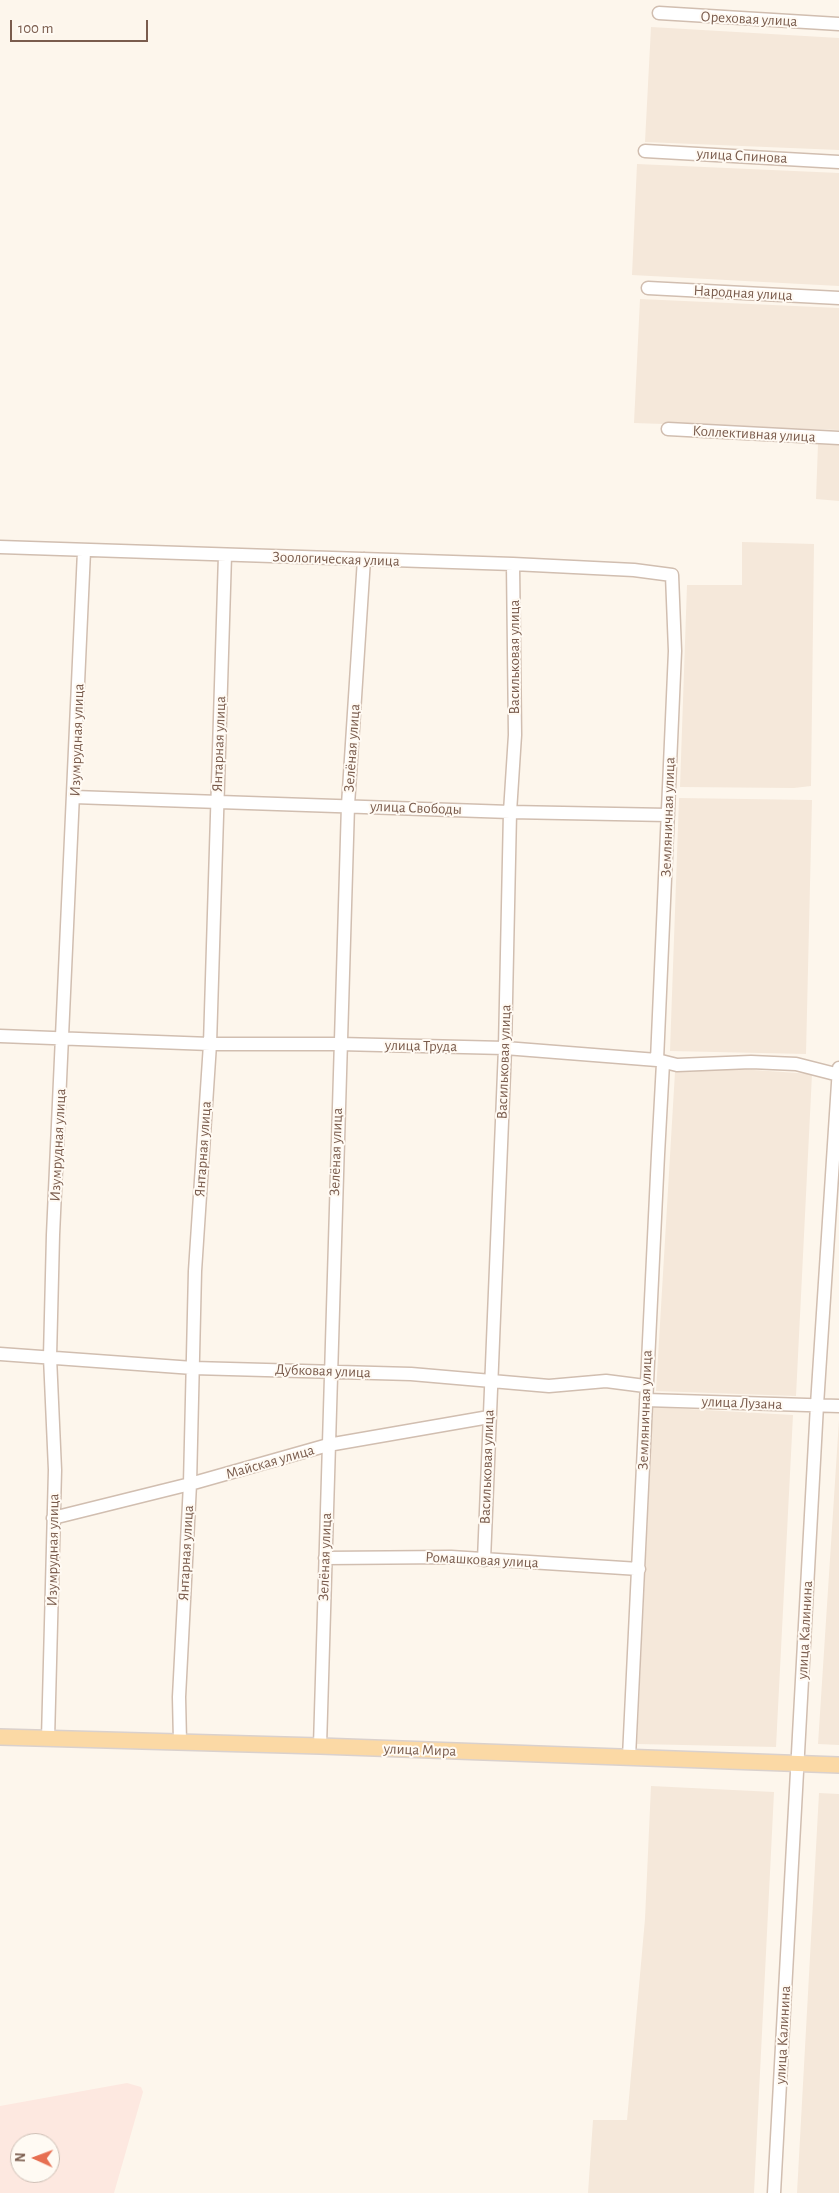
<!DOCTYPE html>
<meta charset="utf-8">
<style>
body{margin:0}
#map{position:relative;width:839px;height:2193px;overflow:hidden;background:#fdf6ec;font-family:"Alegreya Sans",sans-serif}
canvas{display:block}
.north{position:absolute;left:10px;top:2133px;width:50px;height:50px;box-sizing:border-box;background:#fffaf3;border:1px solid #cabbb1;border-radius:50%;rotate:272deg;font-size:14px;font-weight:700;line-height:20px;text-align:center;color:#7a5c4d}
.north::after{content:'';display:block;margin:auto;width:18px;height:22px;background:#e76f51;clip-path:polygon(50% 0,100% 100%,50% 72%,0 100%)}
.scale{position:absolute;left:10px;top:20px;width:138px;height:22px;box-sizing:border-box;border:2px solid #7a5c4d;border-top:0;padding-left:6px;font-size:15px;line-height:18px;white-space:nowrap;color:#7a5c4d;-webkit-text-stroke:4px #fffaf3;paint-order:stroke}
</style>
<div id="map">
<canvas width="839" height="2193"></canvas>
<div class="north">N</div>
<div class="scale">100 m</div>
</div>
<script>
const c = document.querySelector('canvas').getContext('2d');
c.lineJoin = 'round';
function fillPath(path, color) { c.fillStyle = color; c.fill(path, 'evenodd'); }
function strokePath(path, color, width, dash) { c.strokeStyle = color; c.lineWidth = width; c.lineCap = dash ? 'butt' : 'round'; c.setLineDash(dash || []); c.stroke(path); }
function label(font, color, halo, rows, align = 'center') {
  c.font = font + ' "Alegreya Sans",sans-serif'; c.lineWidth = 4; c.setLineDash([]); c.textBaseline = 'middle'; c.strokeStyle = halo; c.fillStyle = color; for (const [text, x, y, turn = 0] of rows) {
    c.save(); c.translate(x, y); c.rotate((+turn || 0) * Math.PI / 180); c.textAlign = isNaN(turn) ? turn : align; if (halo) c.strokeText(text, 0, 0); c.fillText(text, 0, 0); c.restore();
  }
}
fillPath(new Path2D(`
 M 651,27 L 839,38 L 839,150 L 645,142 Z
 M 637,164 L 839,173 L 839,286 L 632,275 Z
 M 640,299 L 839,308 L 839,430 L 634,423 Z
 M 818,444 L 839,445 L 839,501 L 816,499 Z
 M 742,542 L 814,544 L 811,786 L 794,788 L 680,787 L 687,585 L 742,585 Z
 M 679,798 L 812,800 L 806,1054 L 670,1051 Z
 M 739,1069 L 812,1074 L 796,1396 L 656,1391 L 675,1072 Z
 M 653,1407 L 793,1415 L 776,1747 L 637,1744 Z
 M 839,1420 L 839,1745 L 818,1744 Z
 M 651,1786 L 774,1792 L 754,2193 L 588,2193 L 593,2120 L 627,2120 L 645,1919 Z
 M 819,1793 L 839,1794 L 839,2193 L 797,2193 Z`), '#f5e8da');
fillPath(new Path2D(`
 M 127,2083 L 141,2087 L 143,2092 L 114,2193 L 0,2193 L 0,2106 ZM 20,2143 L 50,2143 L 50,2173 L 20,2173 Z`), '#fde8e0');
const minor = new Path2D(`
 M 659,13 L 839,24
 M 645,151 L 839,162
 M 648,288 L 839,298
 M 668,429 L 839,438
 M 0,547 L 513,564 L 634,570 L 672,575 L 675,651 L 657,1060
 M 74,797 L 510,812 L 668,815
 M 0,1036 L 210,1044 L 339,1044 L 505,1048 L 657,1060 L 677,1065 L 751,1062 L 796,1064 L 839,1075
 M 0,1354 L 193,1368 L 411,1374 L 549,1386 L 606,1381 L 645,1386
 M 646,1400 L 839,1406
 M 53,1518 L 190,1484 L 328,1445 L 489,1417
 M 325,1558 L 451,1557 L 639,1569
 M 484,1560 L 505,1048 L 510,812 L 515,735 L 513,564
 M 48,1739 L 55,1470 L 50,1357 L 53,1235 L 84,551
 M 180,1742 L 179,1697 L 190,1484 L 195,1271 L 210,1044 L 225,555
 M 320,1746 L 348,805 L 364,559
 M 629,1757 C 640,1525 650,1294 663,1063
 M 774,2193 L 817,1405 L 839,1068`);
const major = new Path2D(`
 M 0,1737 L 320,1746 L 839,1765`);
strokePath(minor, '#d1beb0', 15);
strokePath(major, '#dad1cd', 18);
strokePath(minor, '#fff', 12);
strokePath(major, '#fbd9a5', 15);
label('15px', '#7a5c4d', '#fffaf3', [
 ["Ореховая улица",749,19,3],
 ["улица Спинова",742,156,3],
 ["Народная улица",743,293,3],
 ["Коллективная улица",754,434,3],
 ["Зоологическая улица",336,559,2],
 ["Васильковая улица",514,657,-90],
 ["Изумрудная улица",77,740,-88],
 ["Янтарная улица",219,744,-88],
 ["Зелёная улица",352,748,-86],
 ["улица Свободы",416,808,2],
 ["Земляничная улица",668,817,-88],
 ["улица Труда",421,1046,1],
 ["Васильковая улица",504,1062,-88],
 ["Изумрудная улица",58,1145,-87],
 ["Янтарная улица",203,1149,-86],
 ["Зелёная улица",336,1152,-88],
 ["Дубковая улица",323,1371,2],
 ["улица Лузана",742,1403,2],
 ["Земляничная улица",645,1410,-88],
 ["Майская улица",270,1462,-16],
 ["Васильковая улица",487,1467,-88],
 ["Изумрудная улица",53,1550,-89],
 ["Янтарная улица",186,1553,-87],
 ["Зелёная улица",325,1557,-88],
 ["Ромашковая улица",482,1560,3],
 ["улица Калинина",805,1630,-87],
 ["улица Мира",420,1750,2],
 ["улица Калинина",783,2035,-87]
]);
</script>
